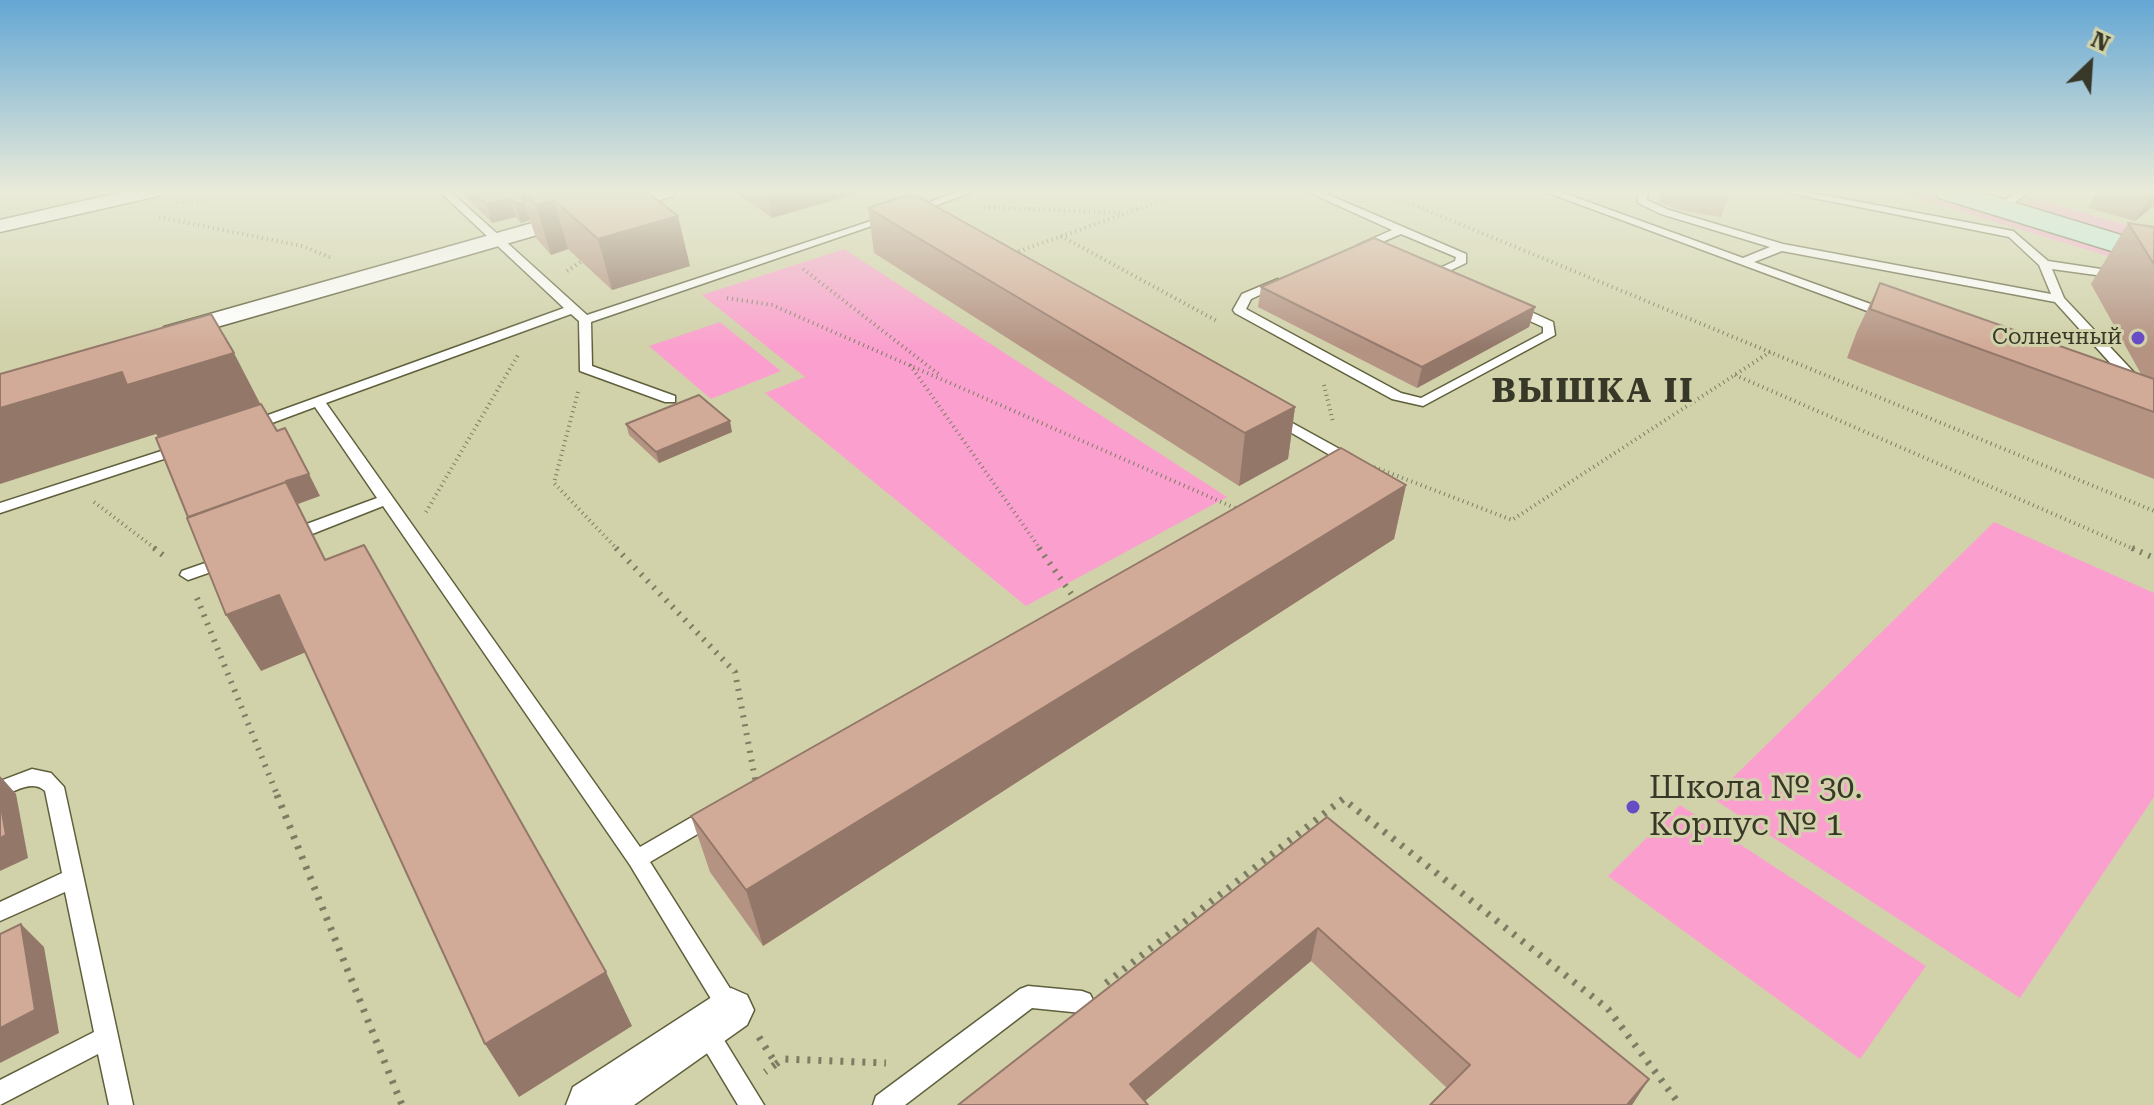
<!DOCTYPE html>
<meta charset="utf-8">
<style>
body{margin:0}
#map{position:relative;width:2154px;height:1105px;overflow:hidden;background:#d1d2aa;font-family:"Roboto Serif",serif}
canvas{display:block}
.north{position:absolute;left:2050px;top:24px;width:80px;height:80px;-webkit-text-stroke:6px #d1d2aa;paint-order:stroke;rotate:25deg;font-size:22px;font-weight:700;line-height:32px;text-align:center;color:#383829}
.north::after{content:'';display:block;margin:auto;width:28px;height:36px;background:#383829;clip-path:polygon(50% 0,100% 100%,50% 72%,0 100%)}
</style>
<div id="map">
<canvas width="2154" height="1105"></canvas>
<div class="north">N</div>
</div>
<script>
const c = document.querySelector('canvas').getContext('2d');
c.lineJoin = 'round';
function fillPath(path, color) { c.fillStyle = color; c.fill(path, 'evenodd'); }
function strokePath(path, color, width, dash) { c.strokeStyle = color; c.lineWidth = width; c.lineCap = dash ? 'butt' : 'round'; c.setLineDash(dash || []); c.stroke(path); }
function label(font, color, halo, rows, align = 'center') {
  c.font = font + ' "Roboto Serif",serif'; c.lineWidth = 6; c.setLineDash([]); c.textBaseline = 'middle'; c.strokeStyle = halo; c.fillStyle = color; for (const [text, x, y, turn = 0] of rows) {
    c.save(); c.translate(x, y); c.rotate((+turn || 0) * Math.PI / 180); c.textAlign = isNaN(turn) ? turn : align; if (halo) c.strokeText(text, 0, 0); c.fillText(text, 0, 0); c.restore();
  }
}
fillPath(new Path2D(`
 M 1897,192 L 1923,192 L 2154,263 L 2154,270 Z
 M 2030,197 L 2154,233 L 2154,247 L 2022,206 Z
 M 844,249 L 1227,497 L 1026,606 L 765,393 L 805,377 L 702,295 Z
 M 720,322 L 781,371 L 711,399 L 649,346 Z
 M 1994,522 L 2154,593 L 2154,797 L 2020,998 L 1712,798 Z
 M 1680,805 L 1926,966 L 1860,1059 L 1608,876 Z`), '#fba0ce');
const lane = new Path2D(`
 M 440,192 L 451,192 L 587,315 L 886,216 L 895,218 L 591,322 L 592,366 L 675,396 L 675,402 L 665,402 L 580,371 L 579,321 L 571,314 L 326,403 L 640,847 L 704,810 L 711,808 L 718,810 L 721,816 L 718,822 L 650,862 L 738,1001 L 742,1009 L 738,1017 L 730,1020 L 722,1017 L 630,865 L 383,506 L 297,540 L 285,540 L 283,536 L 285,532 L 377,498 L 315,407 L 256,429 L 251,430 L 244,426 L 246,423 L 564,308 Z
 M 956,192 L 972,192 L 916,213 L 907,211 Z
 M 1308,192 L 1322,192 L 1466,254 L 1466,263 L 1439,276 L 1431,276 L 1431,272 L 1455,261 L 1456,257 L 1401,234 L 1366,249 L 1358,249 L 1358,245 L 1392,230 Z
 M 1546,192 L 1561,192 L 1743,258 L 1770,247 L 1661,214 L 1638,203 L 1638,192 L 1648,192 L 1647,200 L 1669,210 L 1783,244 L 2051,294 L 2039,265 L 2009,237 L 1784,192 L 1807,192 L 2013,231 L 2048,261 L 2154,277 L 2154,283 L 2052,269 L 2064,298 L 2142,381 L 2154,384 L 2154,392 L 2132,387 L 2055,302 L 1782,251 L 1754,262 L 1890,311 L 1892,314 L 1886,318 Z
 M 2017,192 L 2029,192 L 2004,210 L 1996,210 L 1996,206 Z
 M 1278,279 L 1284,283 L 1282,285 L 1251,299 L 1246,309 L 1401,393 L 1421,398 L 1543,333 L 1543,327 L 1508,311 L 1508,305 L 1516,305 L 1553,322 L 1555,335 L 1423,406 L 1392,399 L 1235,313 L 1233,310 L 1242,294 Z
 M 1276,414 L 1345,452 L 1347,455 L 1340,459 L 1335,458 L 1271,421 L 1269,418 L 1271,415 Z
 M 183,444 L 188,445 L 190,448 L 188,451 L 0,513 L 0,503 Z
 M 228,555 L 236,560 L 234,564 L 188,580 L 180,575 L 182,571 Z
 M 32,769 L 51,773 L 64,787 L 133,1105 L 109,1105 L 98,1054 L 0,1105 L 0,1080 L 94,1032 L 65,892 L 0,921 L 0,902 L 62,873 L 45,791 C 32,779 14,792 0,797 L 0,781 Z
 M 1028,986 L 1082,991 L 1090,994 L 1094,1002 L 1090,1010 L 1082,1013 L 1032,1008 L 905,1105 L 873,1105 L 876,1096 L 1020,989 Z
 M 705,1019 L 713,1022 L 764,1105 L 738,1105 L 693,1030 L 697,1022 Z`);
const street = new Path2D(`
 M 122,192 L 161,192 L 158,196 L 0,232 L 0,220 Z
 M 642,192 L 676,192 L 673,196 L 182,337 L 164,337 L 161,332 L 164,327 Z
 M 731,988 L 747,995 L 754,1010 L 747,1025 L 634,1105 L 566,1105 L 573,1087 L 715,995 Z`);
const secondary = new Path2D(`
 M 1935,192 L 1980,192 L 2154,245 L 2154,264 L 1939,198 Z`);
strokePath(lane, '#5f5f3c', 3);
strokePath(street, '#5f5f3c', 3);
strokePath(secondary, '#5f5f3c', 3);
strokePath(new Path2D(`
 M 1390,195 L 2154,511
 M 177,203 L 251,192
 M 984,207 L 1122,213
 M 159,217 L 302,246 L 332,258
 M 1061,236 L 1217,321
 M 1014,253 L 1186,192
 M 803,269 L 941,376
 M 567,271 L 585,259
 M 727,298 L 772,305 L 1242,511
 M 910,365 L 1041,550
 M 1735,375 L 2136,550
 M 1324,385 L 1333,422
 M 578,392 L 554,483 L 618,550
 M 1374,467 L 1512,520 L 1770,352
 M 94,502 L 157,550
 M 426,512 L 518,355`), '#7d7d63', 4, [1, 4]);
strokePath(new Path2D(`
 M 154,548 L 168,559
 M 616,548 L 735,672 L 756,784
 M 1039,548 L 1077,602
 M 2132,548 L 2154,558
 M 197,598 L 278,797`), '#7d7d63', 6, [2, 7]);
strokePath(new Path2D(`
 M 277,795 L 402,1105
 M 1106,983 L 1343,799 L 1608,1009 L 1680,1105
 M 759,1037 L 776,1064 L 765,1072
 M 776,1064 L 783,1059 L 886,1063`), '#7d7d63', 7, [3, 8]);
fillPath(lane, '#fff');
fillPath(street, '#fff');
fillPath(secondary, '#bff0e2');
fillPath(new Path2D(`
 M 461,192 L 647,192 L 690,266 L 612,290 L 568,249 L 551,255 L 536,238 L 530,220 L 521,223 L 516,217 L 492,223 Z
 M 735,192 L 862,192 L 772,218 Z
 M 1661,192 L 1730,192 L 1721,217 L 1679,210 L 1659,202 Z
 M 2097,192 L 2154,192 L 2154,208 L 2152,207 L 2135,221 L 2088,208 Z
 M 868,208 L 1295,407 L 1288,459 L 1239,486 L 874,253 Z
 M 2128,223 L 2154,227 L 2154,479 L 1847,358 L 1857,331 L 1880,283 L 2141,374 L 2091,284 Z
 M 1261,287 L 1535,307 L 1529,327 L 1417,388 L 1258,307 Z
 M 626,424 L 732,432 L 659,463 L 629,435 Z
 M 1406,485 L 1394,539 L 763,946 L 710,872 L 691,816 Z
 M 1327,817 L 1649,1079 L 1632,1105 L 1430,1105 L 1447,1088 L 1311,961 L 1145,1101 L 958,1105 Z`), '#b59383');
fillPath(new Path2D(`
 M 768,192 L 862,192 L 772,218 Z
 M 2153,192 L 2154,192 L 2154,204 L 2152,207 L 2135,221 Z
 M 510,198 L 516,217 L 492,223 L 486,204 Z
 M 554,200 L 568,249 L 551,255 L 536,205 Z
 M 524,202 L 530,220 L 521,223 L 515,204 Z
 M 678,216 L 690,266 L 612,290 L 598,239 Z
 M 1535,307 L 1529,327 L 1417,388 L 1422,367 Z
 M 234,353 L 265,413 L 164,446 L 156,434 L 0,484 L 0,408 L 122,372 Z
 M 1295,407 L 1288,459 L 1239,486 L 1245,433 Z
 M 730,421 L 732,432 L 659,463 L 656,452 Z
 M 309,474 L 320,496 L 298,504 L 355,615 L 286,481 Z
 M 1406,485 L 1394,539 L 763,946 L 746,890 Z
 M 279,595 L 311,650 L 261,671 L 226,615 Z
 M 0,776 L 16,794 L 28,858 L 0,871 Z
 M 21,924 L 44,947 L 59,1033 L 0,1063 L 0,1028 Z
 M 1318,928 L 1311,961 L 1140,1105 L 1130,1084 Z
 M 606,972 L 632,1026 L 519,1097 L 485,1044 Z
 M 1649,1079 L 1632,1105 L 1627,1105 Z`), '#93786a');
const building = new Path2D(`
 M 473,192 L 521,192 L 524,202 L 515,204 L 510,198 L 486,204 Z
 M 523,192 L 647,192 L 678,216 L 598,239 L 554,200 L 536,205 Z
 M 912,193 L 1295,407 L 1245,433 L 868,208 Z
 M 2128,223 L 2154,227 L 2154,264 Z
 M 1374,238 L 1535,307 L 1422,367 L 1261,287 Z
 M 1880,283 L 2154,379 L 2154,412 L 1870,309 Z
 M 211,314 L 234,353 L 127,385 L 122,372 L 0,408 L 0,374 Z
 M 699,395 L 730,421 L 656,452 L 626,424 Z
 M 261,404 L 277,431 L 285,428 L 309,474 L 286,481 L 295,499 L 286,482 L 188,517 L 156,438 Z
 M 1341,448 L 1406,485 L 746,890 L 691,816 Z
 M 286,482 L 325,560 L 364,545 L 606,972 L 485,1044 L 279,595 L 226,615 L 187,518 Z
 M 0,801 L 6,835 L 0,838 Z
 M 1327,817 L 1649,1079 L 1627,1105 L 1430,1105 L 1470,1065 L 1318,928 L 1130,1084 L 1148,1105 L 958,1105 Z
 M 21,924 L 35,1010 L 0,1028 L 0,934 Z`);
fillPath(building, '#d2ab98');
strokePath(building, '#93786a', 2);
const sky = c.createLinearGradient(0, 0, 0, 347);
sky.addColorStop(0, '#64a7d4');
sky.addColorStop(0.55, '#eaebd9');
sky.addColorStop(1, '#eaebd900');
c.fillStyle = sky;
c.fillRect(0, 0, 2154, 347);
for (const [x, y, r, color] of [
 [2138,338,8,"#674cc5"],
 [1633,807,8,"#674cc5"]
]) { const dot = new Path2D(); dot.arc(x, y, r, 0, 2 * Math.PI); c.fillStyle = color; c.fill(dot); strokePath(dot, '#d1d2aa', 3); }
label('22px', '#383829', '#d1d2aa', [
 ["Солнечный",2122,338]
], 'right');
label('32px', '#383829', '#d1d2aa', [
 ["Школа № 30.",1649,789],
 ["Корпус № 1",1649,826]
], 'left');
c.letterSpacing = '2px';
label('bold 34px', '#383829', '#d1d2aa', [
 ["ВЫШКА II",1593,392]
]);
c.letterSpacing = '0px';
</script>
